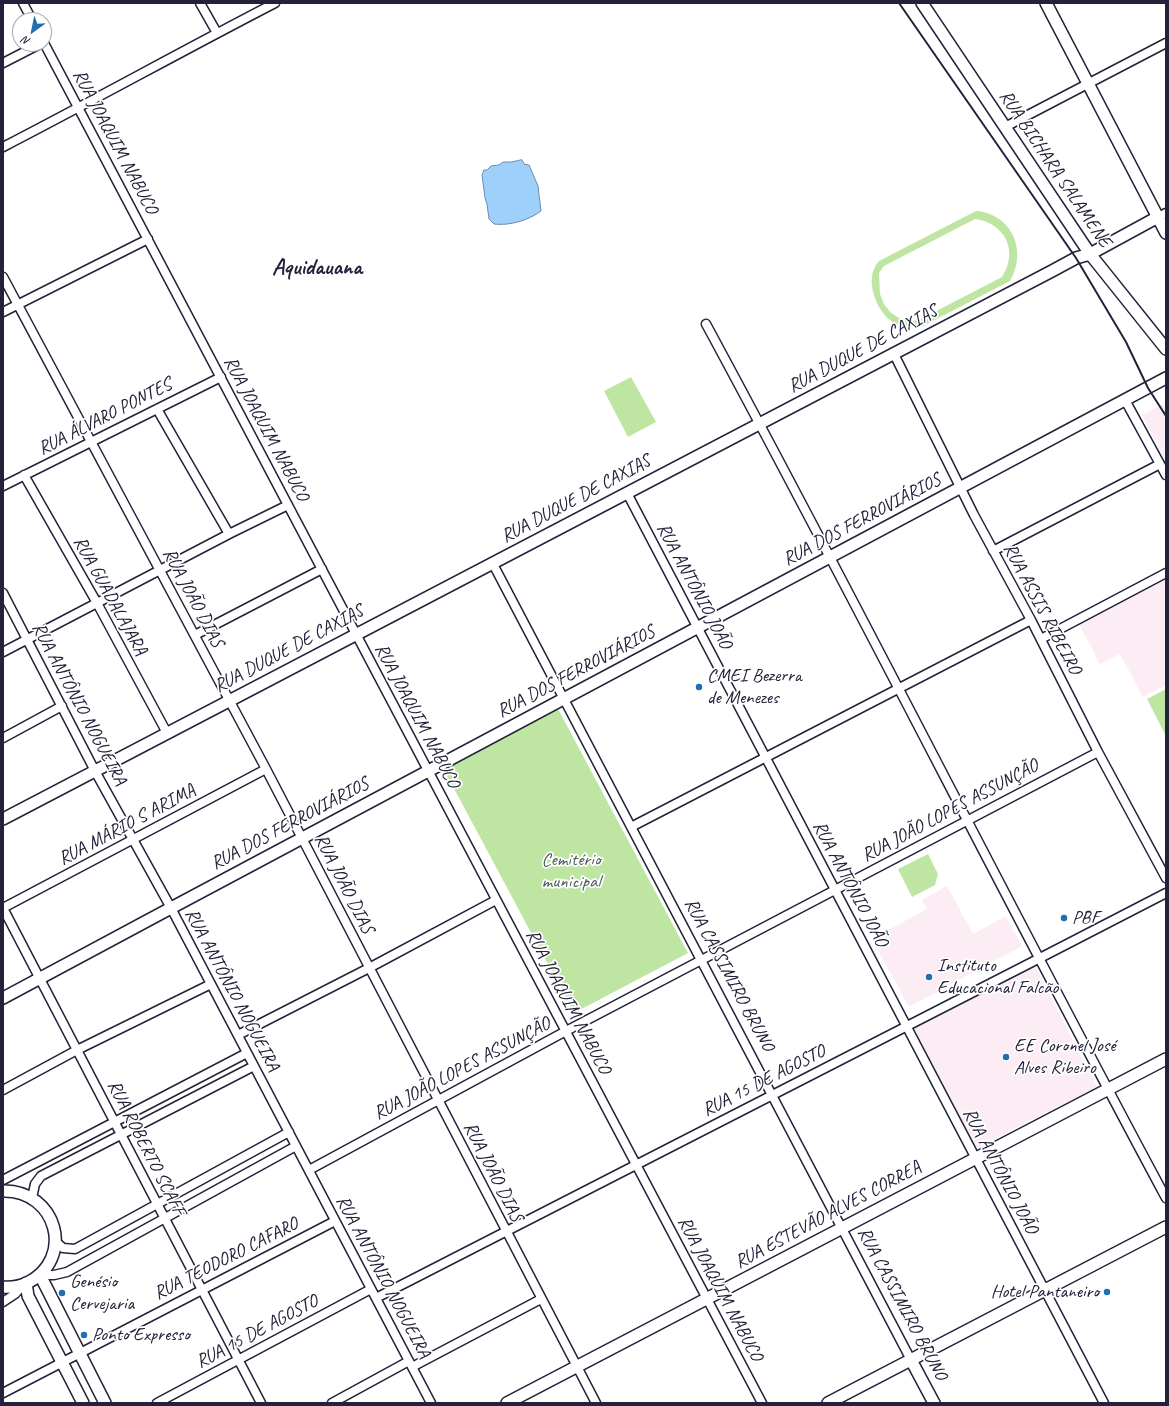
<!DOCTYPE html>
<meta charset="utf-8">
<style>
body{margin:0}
#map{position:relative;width:1169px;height:1406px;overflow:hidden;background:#fff;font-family:Caveat,sans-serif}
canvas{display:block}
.frame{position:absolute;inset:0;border:4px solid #22223b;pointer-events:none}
.north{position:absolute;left:12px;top:12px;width:40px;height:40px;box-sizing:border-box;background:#fff;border:1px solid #a7a7b1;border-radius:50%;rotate:213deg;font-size:11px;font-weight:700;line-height:16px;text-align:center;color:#22223b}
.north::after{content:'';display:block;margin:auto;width:14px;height:18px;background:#1f6fb2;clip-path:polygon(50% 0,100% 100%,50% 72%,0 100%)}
</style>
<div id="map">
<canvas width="1169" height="1406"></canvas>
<div class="frame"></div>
<div class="north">N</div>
</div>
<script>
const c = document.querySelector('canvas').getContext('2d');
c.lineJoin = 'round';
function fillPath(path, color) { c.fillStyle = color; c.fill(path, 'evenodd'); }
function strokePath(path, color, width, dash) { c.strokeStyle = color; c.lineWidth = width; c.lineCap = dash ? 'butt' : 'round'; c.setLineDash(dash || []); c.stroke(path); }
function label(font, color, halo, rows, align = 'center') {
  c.font = font + ' Caveat,sans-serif'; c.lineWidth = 3.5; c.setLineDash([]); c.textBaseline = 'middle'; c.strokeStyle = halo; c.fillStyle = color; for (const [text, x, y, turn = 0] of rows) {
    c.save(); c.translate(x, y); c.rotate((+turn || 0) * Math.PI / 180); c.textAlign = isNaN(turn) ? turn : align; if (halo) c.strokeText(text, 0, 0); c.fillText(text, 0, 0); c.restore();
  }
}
fillPath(new Path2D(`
 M 1163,404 L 1166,410 L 1166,462 L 1142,415 Z
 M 1166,579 L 1166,685 L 1143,697 L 1120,654 L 1100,664 L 1079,624 Z
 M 947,886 L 973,934 L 1006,916 L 1022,946 L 909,1007 L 872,939 L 927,909 L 922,900 Z
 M 1035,966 L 1097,1087 L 976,1148 L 914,1028 Z`), '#fcecf3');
fillPath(new Path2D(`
 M 976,211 C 983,211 988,213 994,216 C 1019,229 1023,259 1010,281 L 923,326 C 914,327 907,328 898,325 C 880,318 866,287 874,269 C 875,266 877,263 879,261 ZM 975,219 C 1005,223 1019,251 1002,277 L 919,320 L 909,321 L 899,318 L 890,312 L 884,304 L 880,294 L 879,273 L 884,266 Z
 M 631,377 L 656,422 L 628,437 L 604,391 Z
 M 1166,689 L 1166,736 L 1147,699 Z
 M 557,707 L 688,953 L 574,1013 L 443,768 Z
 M 928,854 L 938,874 L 935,885 L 912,897 L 898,869 Z`), '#bee6a2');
const water = new Path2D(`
 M 522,160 L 524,164 L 529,165 L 538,186 L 541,211 C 529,220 510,226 494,224 L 489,219 L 487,204 L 485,198 L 482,175 L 484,170 L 487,170 L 491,166 L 499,165 L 503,162 L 511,162 Z`);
fillPath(water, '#9dd1fb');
strokePath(water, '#6c8bae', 1);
const street = new Path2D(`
 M 23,3 L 32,20
 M 200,3 L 217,33
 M 44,43 L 762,1403
 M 3,63 L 40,44
 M 1005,127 L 1166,43
 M 3,147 C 94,100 184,50 275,3
 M 1158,217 L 1166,213
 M 3,277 L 266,769 L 596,1403
 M 3,312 L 148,239
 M 706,324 C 863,614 1010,908 1166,1198
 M 894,354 L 974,515 L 1031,620 L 1098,752 L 1166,878
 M 1125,400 L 1166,475
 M 157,409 L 229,534
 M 24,475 L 97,603 L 167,733
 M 3,486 L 221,377
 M 627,493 L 1104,1403
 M 993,551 L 1160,464
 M 493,564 L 911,1360
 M 3,593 L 95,771 L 171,908 L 431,1403
 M 195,635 L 322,569
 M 1041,639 L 1166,573
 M 3,652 L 229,534 L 288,505
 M 3,738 L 62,706
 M 631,827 L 1031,620
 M 3,908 L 261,1403
 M 3,908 L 266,769
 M 238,1035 L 369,968 L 496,900
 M 3,1090 L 77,1050 L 211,984
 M 309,1170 L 566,1031 L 1098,752
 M 3,1180 L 247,1053
 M 32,1198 L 35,1184 L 41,1176 L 254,1066
 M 55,1241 L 63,1248 L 75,1249 L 289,1132
 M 40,1275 L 54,1275 L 67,1272 L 296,1146
 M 376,1298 L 1040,958 L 1166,893
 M 3,1302 L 15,1294 L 22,1286
 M 412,1367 L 541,1299
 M 3,1393 L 335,1221
 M 157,1403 L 371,1289
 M 332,1403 L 409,1361`);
const secondary = new Path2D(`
 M 922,3 L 1090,254 L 1166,349
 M 1046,3 L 1166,233
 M 3,819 L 1052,271 L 1076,258 L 1090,254 L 1158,217
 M 3,998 L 171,908 L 1166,378
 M 3,1191 C 57,1190 76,1259 27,1283 C 20,1286 11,1288 3,1287
 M 40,1275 L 105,1403
 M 26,1283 L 28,1296 L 83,1403
 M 911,1360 L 934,1403
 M 507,1403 L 1166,1059
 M 828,1403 L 1166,1227`);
strokePath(street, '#22223b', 11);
strokePath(secondary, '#22223b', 14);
strokePath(street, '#fff', 8);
strokePath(secondary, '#fff', 11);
strokePath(new Path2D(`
 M 899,3 L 1076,258 L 1126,342 L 1148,388 L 1166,416`), '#22223b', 2);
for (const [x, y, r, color] of [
 [699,687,4,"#1f6fb2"],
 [1064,918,4,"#1f6fb2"],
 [929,977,4,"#1f6fb2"],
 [1006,1057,4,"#1f6fb2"],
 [1107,1292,4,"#1f6fb2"],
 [62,1293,4,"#1f6fb2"],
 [84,1335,4,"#1f6fb2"]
]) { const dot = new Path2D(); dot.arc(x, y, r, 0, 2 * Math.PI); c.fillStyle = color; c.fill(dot); strokePath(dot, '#fff', 1.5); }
label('19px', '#22223b', '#fff', [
 ["RUA JOAQUIM NABUCO",115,142,62],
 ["RUA BICHARA SALAMENE",1055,169,56],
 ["RUA DUQUE DE CAXIAS",863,349,-28],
 ["RUA ÁLVARO PONTES",105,417,-27],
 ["RUA JOAQUIM NABUCO",266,429,62],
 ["RUA DUQUE DE CAXIAS",576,499,-28],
 ["RUA DOS FERROVIÁRIOS",862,520,-28],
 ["RUA ANTÔNIO JOÃO",694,586,62],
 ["RUA GUADALAJARA",110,596,61],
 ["RUA JOÃO DIAS",193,598,62],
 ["RUA ASSIS RIBEIRO",1042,609,62],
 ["RUA DUQUE DE CAXIAS",289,649,-28],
 ["RUA DOS FERROVIÁRIOS",576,672,-28],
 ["RUA ANTÔNIO NOGUEIRA",79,704,62],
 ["RUA JOAQUIM NABUCO",417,716,62],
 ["RUA JOÃO LOPES ASSUNÇÃO",950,811,-28],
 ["RUA DOS FERROVIÁRIOS",290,824,-28],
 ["RUA MÁRIO S ARIMA",127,825,-28],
 ["RUA JOÃO DIAS",344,884,63],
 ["RUA ANTÔNIO JOÃO",850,884,62],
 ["RUA CASSIMIRO BRUNO",729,975,62],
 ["RUA ANTÔNIO NOGUEIRA",232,990,62],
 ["RUA JOAQUIM NABUCO",568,1002,62],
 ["RUA JOÃO LOPES ASSUNÇÃO",462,1069,-28],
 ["RUA 15 DE AGOSTO",764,1081,-27],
 ["RUA ROBERTO SCAFF",146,1148,63],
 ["RUA ANTÔNIO JOÃO",1000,1171,62],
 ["RUA JOÃO DIAS",493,1172,63],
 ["RUA ESTEVÃO ALVES CORREA",828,1215,-28],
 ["RUA TEODORO CAFARO",226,1259,-27],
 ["RUA ANTÔNIO NOGUEIRA",383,1277,62],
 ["RUA JOAQUIM NABUCO",720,1289,62],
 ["RUA CASSIMIRO BRUNO",902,1304,62],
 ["RUA 15 DE AGOSTO",257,1332,-28]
]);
label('19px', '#22223b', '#fff', [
 ["CMEI Bezerra",707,676],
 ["de Menezes",707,698],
 ["PBF",1072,918],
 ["Instituto",937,966],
 ["Educacional Falcão",937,988],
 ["EE Coronel José",1014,1046],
 ["Alves Ribeiro",1014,1068],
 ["Genésio",70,1282],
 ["Cervejaria",70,1304],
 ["Hotel Pantaneiro",1099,1292,"right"],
 ["Ponto Expresso",92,1335]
], 'left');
label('19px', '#515d5a', '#fff', [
 ["Cemitério",571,860],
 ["municipal",571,882]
]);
label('bold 23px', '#22223b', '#fff', [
 ["Aquidauana",317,268]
]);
</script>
